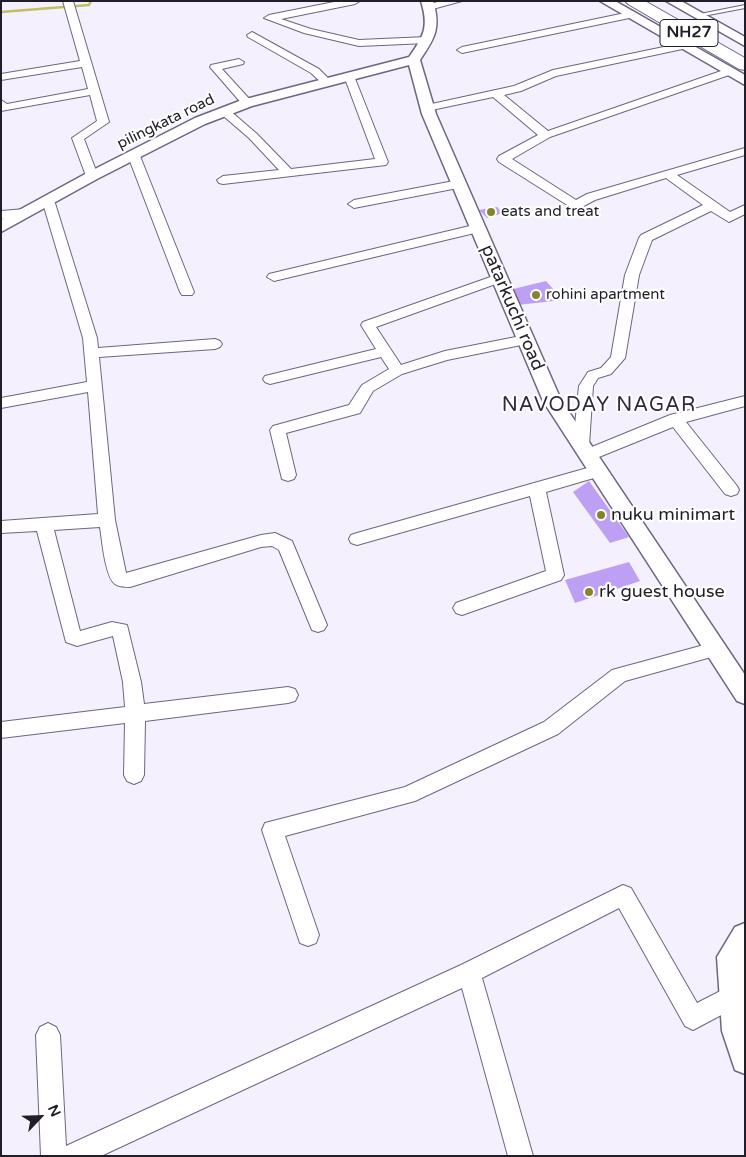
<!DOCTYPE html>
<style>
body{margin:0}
#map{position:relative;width:746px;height:1157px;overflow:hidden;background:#f4f0fd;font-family:"Varela Round",sans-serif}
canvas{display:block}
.frame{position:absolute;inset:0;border:2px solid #211e29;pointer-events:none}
.north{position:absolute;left:15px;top:1092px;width:50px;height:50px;-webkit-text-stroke:4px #fff;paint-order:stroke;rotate:66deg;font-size:14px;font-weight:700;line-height:20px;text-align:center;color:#211e29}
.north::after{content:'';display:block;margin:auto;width:18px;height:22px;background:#211e29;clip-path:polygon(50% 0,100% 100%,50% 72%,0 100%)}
</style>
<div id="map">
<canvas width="746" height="1157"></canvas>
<div class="frame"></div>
<div class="north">N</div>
</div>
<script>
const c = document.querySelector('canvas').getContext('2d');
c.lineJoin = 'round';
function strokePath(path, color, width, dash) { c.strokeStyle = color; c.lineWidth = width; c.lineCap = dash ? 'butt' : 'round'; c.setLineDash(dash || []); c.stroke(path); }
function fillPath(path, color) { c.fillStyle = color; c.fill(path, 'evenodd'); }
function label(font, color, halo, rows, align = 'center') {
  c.font = font + ' "Varela Round",sans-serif'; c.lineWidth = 4.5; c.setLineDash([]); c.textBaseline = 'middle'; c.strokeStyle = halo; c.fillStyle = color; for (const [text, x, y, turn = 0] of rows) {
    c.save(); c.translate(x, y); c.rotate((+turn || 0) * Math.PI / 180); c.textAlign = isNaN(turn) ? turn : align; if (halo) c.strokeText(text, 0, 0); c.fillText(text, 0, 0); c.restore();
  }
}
strokePath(new Path2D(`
 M 1,12 L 89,5 L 91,1`), '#c4bf5e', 2.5);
fillPath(new Path2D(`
 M 497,207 L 503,213 L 487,218 L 479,210 Z
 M 546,281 L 563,300 L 517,305 L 513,289 Z
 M 589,481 L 629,537 L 610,543 L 573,492 Z
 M 629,562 L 640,581 L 575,603 L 565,580 Z`), '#bda0f3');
const service = new Path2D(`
 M 745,5 L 745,8 L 698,17 L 695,15 Z`);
const minor = new Path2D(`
 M 63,1 L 73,1 L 109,122 L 84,139 L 98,176 L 92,180 L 86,176 L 72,138 L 97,121 L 90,95 L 1,111 L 1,100 L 7,104 L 88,89 L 82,67 L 1,80 L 1,74 L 80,61 Z
 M 339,1 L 360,1 L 355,4 L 281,19 L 311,29 L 359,40 L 427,37 L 432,40 L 427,43 L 359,46 L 304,33 L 264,18 L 269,15 Z
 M 442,1 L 462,1 L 429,10 L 424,7 L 425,5 Z
 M 630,12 L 635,15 L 634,17 L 462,53 L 457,50 L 462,47 Z
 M 252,32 L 319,69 L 332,82 L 327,85 L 323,84 L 311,73 L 248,37 L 247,35 Z
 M 683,43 L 688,46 L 687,48 L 556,76 L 521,91 L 504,95 L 548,131 L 724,70 L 728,69 L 733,72 L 732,74 L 550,137 L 512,159 L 576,200 L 587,194 L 745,148 L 745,155 L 677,175 L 730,212 L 745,205 L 745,214 L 729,222 L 711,211 L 652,240 L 639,275 L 625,358 L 611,374 L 598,378 L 593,386 L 589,445 L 587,449 L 581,450 L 575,449 L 573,445 L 579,386 L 588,372 L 601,368 L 611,357 L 625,275 L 639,238 L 641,235 L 703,205 L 666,178 L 595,200 L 580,208 L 572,208 L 499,162 L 497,159 L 499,156 L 538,135 L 493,97 L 427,111 L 421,108 L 427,105 L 514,86 L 553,70 Z
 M 239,59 L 244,62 L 243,64 L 222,69 L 253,103 L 247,106 L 243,105 L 210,67 L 211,65 Z
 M 349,73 L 354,76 L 388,162 L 386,165 L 223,184 L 219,183 L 217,180 L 223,176 L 279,170 L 249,138 L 220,113 L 218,111 L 224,108 L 228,109 L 257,134 L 291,169 L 375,159 L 344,76 Z
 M 134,152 L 140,156 L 194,292 L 192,295 L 182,295 L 180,292 L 128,156 Z
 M 459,180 L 463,181 L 465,184 L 463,187 L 354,208 L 348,204 L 354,200 Z
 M 48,196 L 54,200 L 97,338 L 98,348 L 215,339 L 220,341 L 222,344 L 220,347 L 215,349 L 99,357 L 115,520 L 126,573 L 261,535 L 275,533 L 292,541 L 327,625 L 324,630 L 318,632 L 312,630 L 279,550 L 272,546 L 261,547 L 130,587 C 125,587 119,587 115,584 C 105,577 102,539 100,527 L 54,530 L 80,631 L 112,622 L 127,625 L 141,682 L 144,704 L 288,687 L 295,689 L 298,695 L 295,701 L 288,703 L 145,721 L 144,775 L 141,781 L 134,784 L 127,781 L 124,775 L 125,723 L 1,738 L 1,722 L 125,707 L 123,682 L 113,636 L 77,646 L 66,642 L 37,531 L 1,533 L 1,521 L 98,514 L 88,392 L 1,408 L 1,398 L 87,382 L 83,338 L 42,200 Z
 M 25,209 L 31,213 L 29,216 L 1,219 L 1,211 Z
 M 478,224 L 483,225 L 484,228 L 483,231 L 274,281 L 267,277 L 269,274 Z
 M 499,274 L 504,275 L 506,278 L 504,281 L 376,327 L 401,365 L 445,351 L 526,335 L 531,337 L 533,340 L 531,343 L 447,360 L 402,374 L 373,391 L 360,413 L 286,433 L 296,475 L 294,479 L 288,481 L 282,479 L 270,430 L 273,426 L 349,405 L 362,385 L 389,369 L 381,357 L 270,384 L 265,382 L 263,379 L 265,376 L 376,349 L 361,325 L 363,322 Z
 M 745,396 L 745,406 L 686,422 L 737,486 L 739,490 L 737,494 L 731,496 L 725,494 L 673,427 L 594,459 L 588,461 L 582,459 L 580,455 L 582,451 L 670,415 Z
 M 598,465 L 604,467 L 606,471 L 604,475 L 546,492 L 564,575 L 561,580 L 462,615 L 456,613 L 453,608 L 456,603 L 546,571 L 530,496 L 357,545 L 351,543 L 349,539 L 351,535 L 357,533 Z
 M 715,642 L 722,644 L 724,649 L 722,654 L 625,681 L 558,734 L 415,801 L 285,836 L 319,935 L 316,943 L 308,946 L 300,943 L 262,830 L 265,823 L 405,787 L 544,722 L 612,670 Z
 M 623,885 L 631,888 L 697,1003 L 734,984 L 742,988 L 745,994 L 742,1004 L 693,1030 L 685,1026 L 619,908 L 482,978 L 533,1156 L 508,1156 L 462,988 L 101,1156 L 41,1156 L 36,1035 L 40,1027 L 48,1023 L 56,1027 L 60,1035 L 66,1146 L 461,965 Z`);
const tertiary = new Path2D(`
 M 421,1 L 433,1 C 441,28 435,38 420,60 L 436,114 L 561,400 L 745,675 L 745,704 L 737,701 L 543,401 L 422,114 L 409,65 L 252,106 L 205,124 L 97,179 L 1,232 L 1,220 L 87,173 L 195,118 L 242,100 L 409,57 C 424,36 429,27 421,1 Z
 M 600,1 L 615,1 L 745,75 L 745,85 Z
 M 666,1 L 681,1 L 745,37 L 745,46 Z
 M 745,923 L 745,1074 L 735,1070 L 722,1031 L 717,957 L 735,927 Z`);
const trunk = new Path2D(`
 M 625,1 L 645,1 L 745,58 L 745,70 L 739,69 L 628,4 Z`);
strokePath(service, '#6e6581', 2);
strokePath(minor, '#6e6581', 2);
strokePath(tertiary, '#6e6581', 3);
strokePath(trunk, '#6e6581', 2);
fillPath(service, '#fff');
fillPath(minor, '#fff');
fillPath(tertiary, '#fff');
fillPath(trunk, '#fff');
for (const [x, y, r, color] of [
 [491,212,5,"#87832b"],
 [536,295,5,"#87832b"],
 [601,515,5,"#87832b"],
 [589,592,5,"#87832b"]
]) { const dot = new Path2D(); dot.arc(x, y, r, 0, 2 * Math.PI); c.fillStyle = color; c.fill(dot); strokePath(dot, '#fff', 2); }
label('15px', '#211e29', '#fff', [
 ["pilingkata road",166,122,-26]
]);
label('15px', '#211e29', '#fff', [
 ["eats and treat",501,212],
 ["rohini apartment",546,295]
], 'left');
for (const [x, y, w] of [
 [689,33,58]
]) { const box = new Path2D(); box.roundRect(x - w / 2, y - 13.5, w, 27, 4); c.fillStyle = '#fff'; c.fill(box); strokePath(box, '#211e29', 1); }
label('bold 16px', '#211e29', null, [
 ["NH27",689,33]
]);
label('18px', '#211e29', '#fff', [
 ["patarkuchi road",512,308,67]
]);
label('18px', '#211e29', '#fff', [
 ["nuku minimart",611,515],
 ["rk guest house",599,592]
], 'left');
c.letterSpacing = '1px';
label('20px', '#302840', '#fff', [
 ["NAVODAY NAGAR",599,406]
]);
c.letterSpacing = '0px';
</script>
